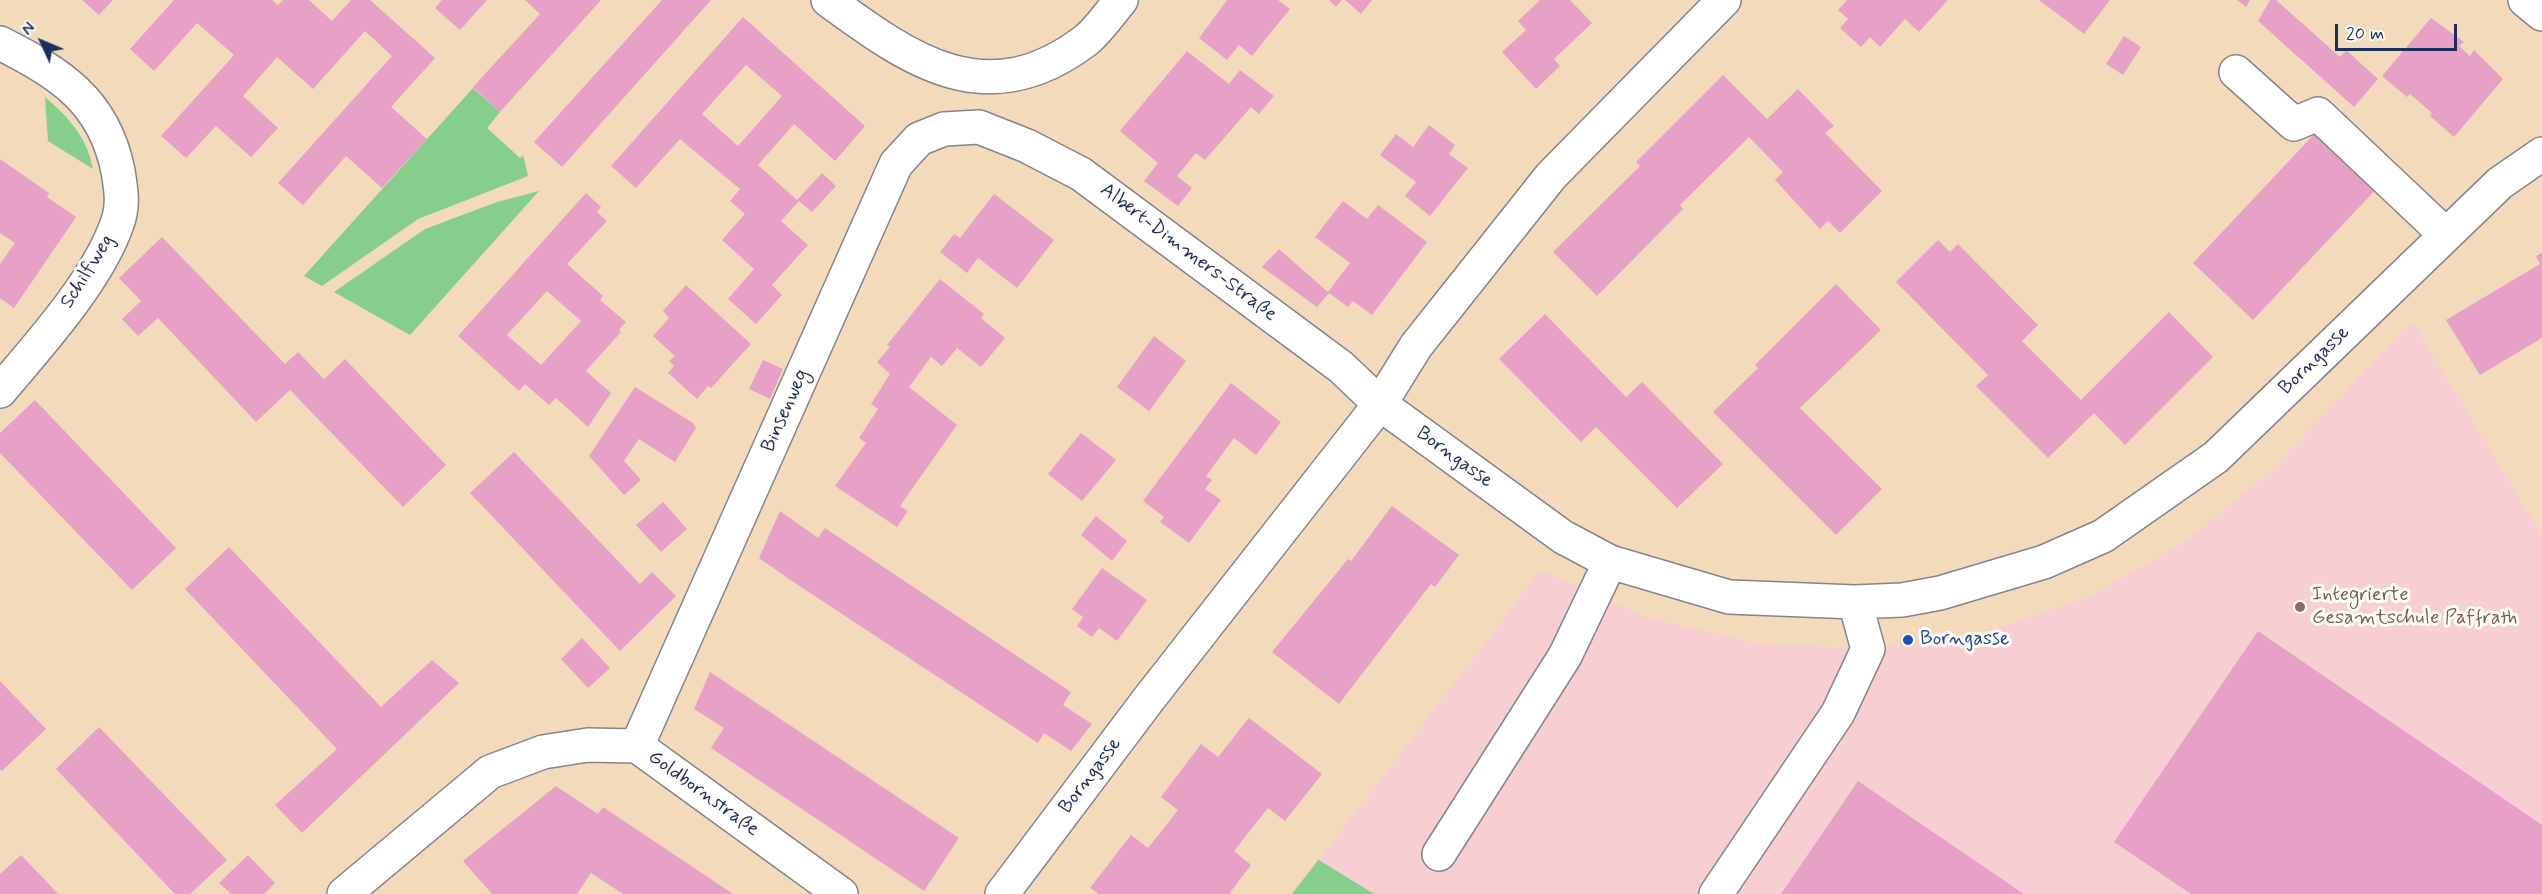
<!DOCTYPE html>
<html>
<head>
<meta charset="utf-8">
<style>
	body { margin:0 }
	#map { position:relative; width:2542px; height:894px; overflow:hidden; background:#f2dabb; font-family:Mynerve,sans-serif }
	canvas { display:block }
	.north { position:absolute; left:12px; top:12px; width:60px; height:60px; -webkit-text-stroke:4px #fdfcf7; paint-order:stroke; rotate:314deg; font-size:16px; font-weight:700; line-height:24px; text-align:center; color:#1b2f5e }
	.north::after { content:''; display:block; margin:auto; width:21px; height:27px; background:#1b2f5e; clip-path:polygon(50% 0,100% 100%,50% 72%,0 100%) }
	.scale { position:absolute; left:2335px; top:24px; width:122px; height:27px; box-sizing:border-box; border:3px solid #1b2f5e; border-top:0; padding-left:8px; font-size:18px; line-height:21px; white-space:nowrap; color:#1b2f5e; -webkit-text-stroke:4px #fdfcf7; paint-order:stroke }
</style>
</head>
<body>
<div id="map">
<canvas width="2542" height="894"></canvas>
<div class="north">N</div>
<div class="scale">20 m</div>
</div>
<script>
const context = document.querySelector('canvas').getContext('2d');
context.lineJoin = 'round';
function fillPath(path, color) { context.fillStyle = color; context.fill(path, 'evenodd'); }
function strokePath(path, color, width, dash) { context.strokeStyle = color; context.lineWidth = width; context.lineCap = dash ? 'butt' : 'round'; context.setLineDash(dash || []); context.stroke(path); }
function write(font, color, halo, rows, align = 'center') {
  context.font = font + ' Mynerve,sans-serif'; context.lineWidth = 6; context.setLineDash([]); context.textBaseline = 'middle'; context.strokeStyle = halo; context.fillStyle = color; for (const [text, x, y, turn = 0] of rows) {
    context.save(); context.translate(x, y); context.rotate((+turn || 0) * Math.PI / 180); context.textAlign = isNaN(turn) ? turn : align; if (halo) context.strokeText(text, 0, 0); context.fillText(text, 0, 0); context.restore();
  }
}
fillPath(new Path2D(`
	M2412,321L2542,536V894H1374L1319,860L1541,570L1645,617L1755,643L1868,649L1980,634L2086,598L2185,542L2272,470Z`), '#f7cfd3');
fillPath(new Path2D(`
	M473,88L500,112L487,128L520,158L523,155L528,176L418,219L322,286L304,276Z
	M45,97C69,118 87,137 93,169L48,141Z
	M539,191L410,335L334,292L425,229L497,202Z
	M1319,859V860L1374,894H1292Z`), '#85ce8b');
fillPath(new Path2D(`
	M82,0H113L99,15Z
	M174,0H272L278,5L283,0H309L332,21L351,0H370L435,58L391,107L427,139L382,188L346,156L303,205L278,183L392,56L365,31L313,89L277,57L243,96L278,128L251,157L216,126L186,158L161,136L234,55L197,23L154,71L130,49Z
	M442,0H487L460,30L435,8Z
	M525,0H601L500,112L473,87L540,14Z
	M662,0H711L562,167L534,142Z
	M1227,0H1278L1290,9L1252,56L1239,45L1227,60L1199,38Z
	M1329,0H1342L1336,7Z
	M1345,0H1372L1361,14Z
	M1540,0H1570L1592,23L1554,59L1560,66L1536,89L1502,52L1526,30L1518,21Z
	M1847,0H1948L1919,32L1905,19L1880,47L1870,37L1861,47L1840,28L1848,19L1838,10Z
	M2039,0H2110L2084,34Z
	M2237,0H2250L2246,7Z
	M2270,0H2276L2340,57L2346,50L2378,79L2354,107L2258,21Z
	M743,17L865,126L835,161L794,124L758,165L797,200L822,173L836,186L812,212L799,201L781,221L808,245L772,285L782,295L756,324L728,299L754,269L722,240L745,214L730,201L740,189L680,139L636,188L611,166ZM746,65L782,96L738,146L702,114Z
	M2431,18L2464,42L2459,46L2470,56L2474,50L2503,79L2454,137L2430,116L2432,113L2410,94L2407,97L2382,76Z
	M2124,36L2141,47L2123,75L2106,64Z
	M1187,51L1229,84L1240,70L1274,96L1259,114L1251,107L1205,160L1196,153L1177,176L1192,188L1178,206L1144,181L1158,163L1120,131Z
	M1723,75L1767,119L1798,89L1834,126L1825,133L1882,191L1840,233L1828,221L1820,229L1775,180L1783,172L1749,137L1680,205L1683,209L1597,296L1553,252L1640,166L1636,162Z
	M1429,125L1455,145L1449,154L1468,168L1430,216L1405,196L1416,182L1380,155L1396,134L1413,147Z
	M2320,128L2380,185L2253,320L2193,263Z
	M0,159L49,193L47,197L76,217L14,308L0,298V264L15,243L0,233Z
	M586,193L601,207L597,212L607,221L567,264L603,296L600,300L626,322L619,330L621,332L586,371L611,393L588,427L556,398L549,405L525,384L519,391L458,336ZM547,291L581,321L541,365L507,335Z
	M994,194L1054,240L1017,288L978,258L967,273L940,252L954,234L960,238Z
	M1343,201L1367,219L1378,205L1427,242L1372,315L1353,301L1348,307L1329,293L1317,307L1262,267L1279,249L1328,292L1350,263L1315,237Z
	M162,237L285,364L298,352L324,379L345,359L446,465L403,507L290,390L256,422L158,318L138,336L122,319L141,301L119,278Z
	M1938,240L1950,252L1958,244L2038,325L2022,341L2081,400L2169,312L2213,357L2125,445L2094,413L2048,458L1976,386L1988,375L1896,282Z
	M2542,253V338L2480,375L2446,320L2540,264L2536,256Z
	M940,279L984,314L981,318L1005,338L981,367L957,348L942,366L931,357L909,387L957,425L900,506L908,511L897,527L835,486L866,443L859,438L878,409L871,404L890,374L877,362L890,347L887,345Z
	M1836,284L1881,330L1800,408L1882,489L1836,535L1713,412L1758,368L1755,365Z
	M686,285L751,344L711,388L708,386L697,399L668,373L674,366L669,361L675,356L653,336L669,318L663,311Z
	M1545,314L1626,397L1642,382L1723,464L1677,508L1596,427L1581,442L1499,359Z
	M1154,336L1186,361L1149,411L1117,387Z
	M763,360L783,369L770,399L749,389Z
	M1231,383L1281,422L1256,455L1234,438L1206,476L1212,480L1205,489L1221,500L1189,543L1160,522L1164,517L1143,501Z
	M635,387L693,423L696,428L675,462L639,439L624,461L641,480L624,495L589,456Z
	M35,400L176,548L132,590L0,453V433Z
	M1081,433L1116,460L1082,501L1048,474Z
	M514,452L640,584L652,572L676,596L620,651L470,493Z
	M663,502L687,529L661,552L636,525Z
	M1392,506L1459,555L1435,587L1431,584L1339,704L1272,652L1348,559L1351,561Z
	M780,511L818,538L825,528L1071,692L1063,705L1092,724L1071,751L1044,733L1038,743L789,579L759,558Z
	M1096,516L1127,541L1112,561L1081,535Z
	M229,547L381,707L432,660L459,683L302,833L275,805L337,749L185,589Z
	M1102,568L1147,600L1117,641L1099,628L1092,637L1077,626L1083,617L1072,609Z
	M2258,631L2542,825V894H2191L2114,842Z
	M582,638L610,668L588,688L561,659Z
	M710,672L959,838L924,891L711,748L724,728L694,709Z
	M0,681L46,729L2,771L0,769Z
	M1249,718L1322,774L1285,821L1268,808L1234,851L1251,865L1229,894H1099L1090,888L1131,835L1148,848L1178,810L1161,797L1201,744L1218,757Z
	M99,727L227,860L190,894H175L56,769Z
	M1858,781L2024,894H1781Z
	M556,786L598,814L603,807L733,894H623L591,873L577,894H492L463,861Z
	M21,855L46,881L58,894H0V874Z
	M248,855L275,883L264,894H231L219,883Z`), '#e7a1c7');
const minor = new Path2D(`
	M828,0C911,61 987,115 1085,41C1098,31 1110,13 1121,0
	M2525,0L2542,14
	M0,43C59,73 104,100 118,171C121,189 124,206 117,224C97,281 39,345 0,391
	M2236,72L2294,124L2318,114L2446,235
	M637,746L896,164L919,139L944,129L979,127L1027,146L1081,174L1341,367L1380,404L1563,537L1610,562L1729,597L1855,602L1902,600L1940,593L2044,562L2103,536L2216,457L2500,183L2542,154
	M1439,854L1565,656L1610,562
	M344,894L490,772L543,752L588,745L637,746L841,894
	M1002,894L1148,700L1380,404L1416,346L1551,176L1724,0
	M1716,894L1838,713L1868,649L1855,602`);
strokePath(minor, '#86848c', 36);
strokePath(minor, '#fff', 33);
for (const [x, y, r, color] of [
	[2300,607,6,"#8d6e63"],
	[1908,640,6,"#1a4fb4"]
]) { const dot = new Path2D(); dot.arc(x, y, r, 0, 2 * Math.PI); context.fillStyle = color; context.fill(dot); strokePath(dot, '#fdfcf7', 2); }
write('20px', '#1b2f5e', '#fdfcf7', [
	["Albert-Dimmers-Straße",1188,253,37],
	["Schilfweg",88,272,-58],
	["Borngasse",2315,361,-44],
	["Binsenweg",786,411,-66],
	["Borngasse",1454,458,36],
	["Borngasse",1091,776,-53],
	["Goldbornstraße",703,794,36]
]);
write('20px', '#785e54', '#fdfcf7', [
	["Integrierte",2312,596],
	["Gesamtschule Paffrath",2312,619]
], 'left');
write('20px', '#164399', '#fdfcf7', [
	["Borngasse",1920,640]
], 'left');
</script>
</body>
</html>
